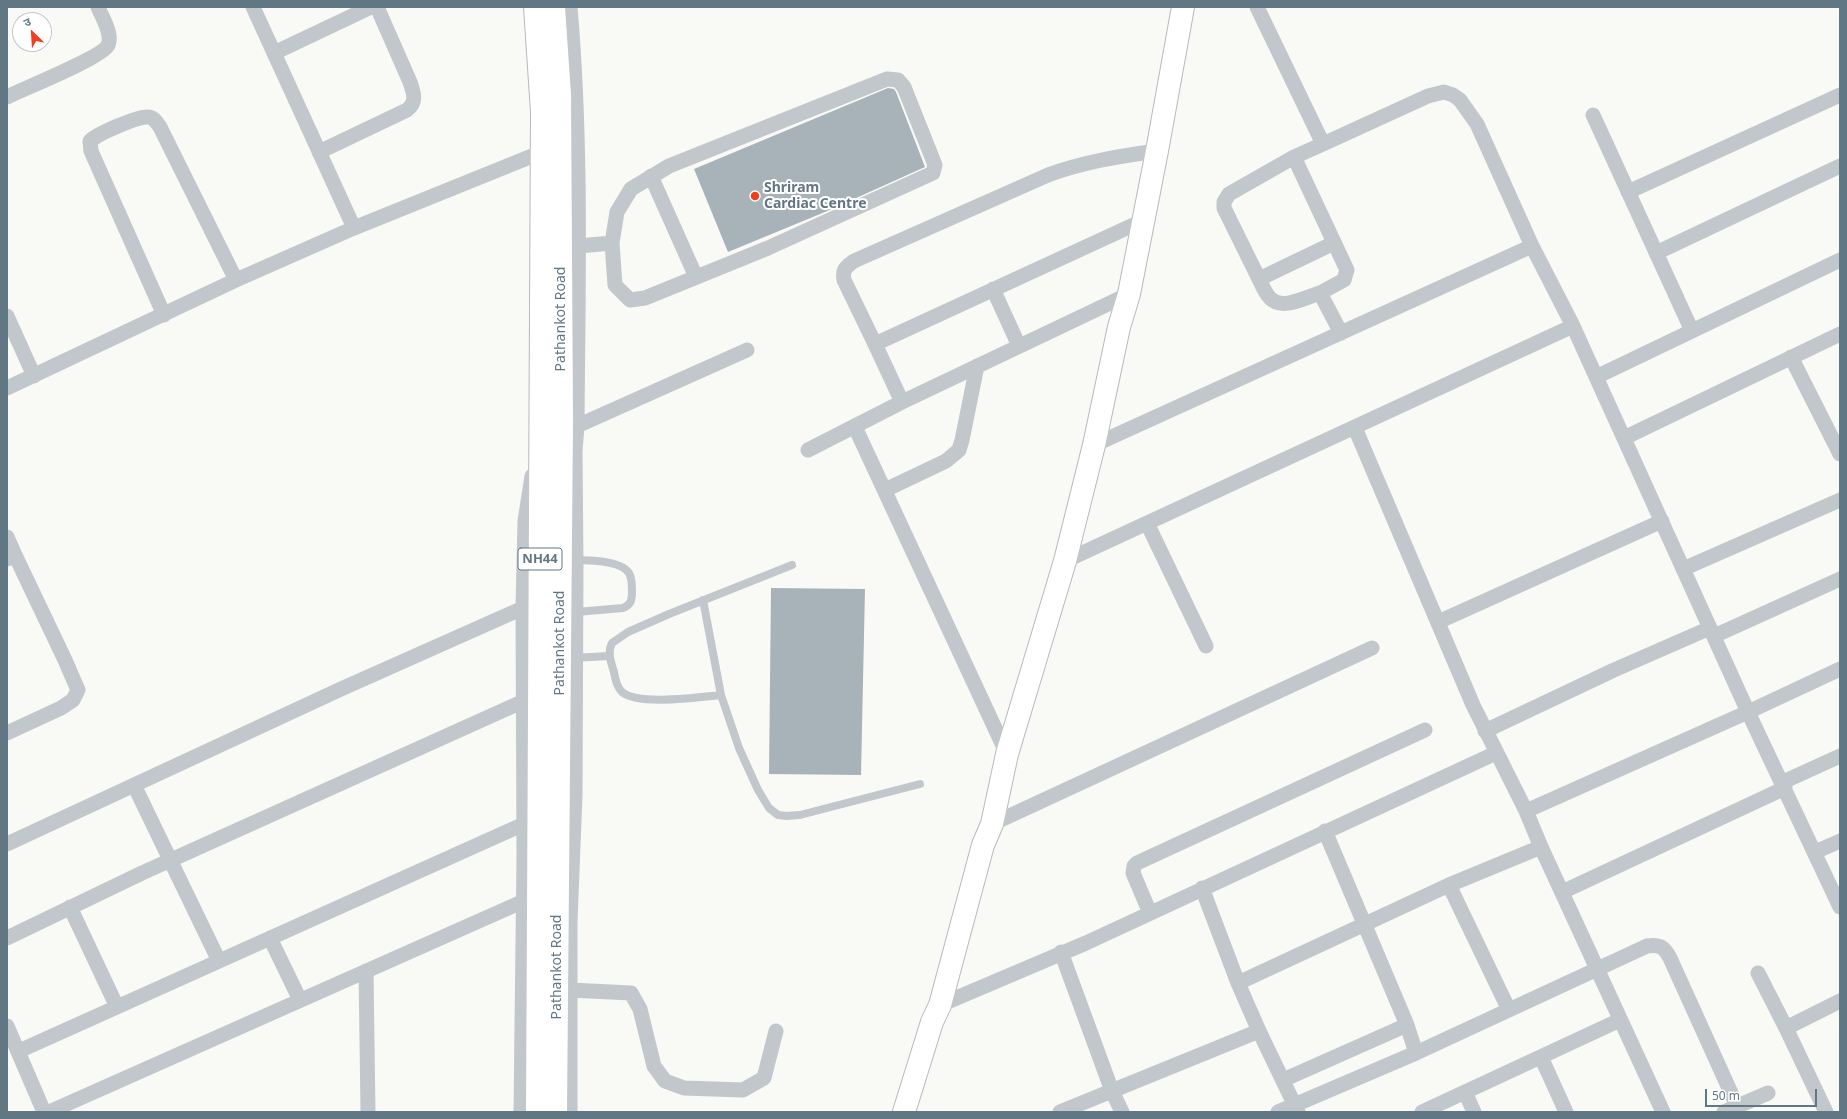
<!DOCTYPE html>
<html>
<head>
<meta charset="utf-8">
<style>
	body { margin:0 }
	#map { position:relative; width:1847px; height:1119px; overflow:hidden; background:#f9f9f6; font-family:"Noto Sans","Noto Sans Devanagari",sans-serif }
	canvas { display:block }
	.frame { position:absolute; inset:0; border:8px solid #627784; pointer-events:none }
	.north { position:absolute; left:12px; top:12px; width:40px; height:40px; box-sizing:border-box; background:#fff; border:1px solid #c0c9ce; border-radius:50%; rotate:335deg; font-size:11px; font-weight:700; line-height:16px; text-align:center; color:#627784 }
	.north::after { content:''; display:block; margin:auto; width:14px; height:18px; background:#f13f1e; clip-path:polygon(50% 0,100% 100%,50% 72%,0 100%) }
	.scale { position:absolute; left:1705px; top:1089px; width:112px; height:18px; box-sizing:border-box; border:2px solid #627784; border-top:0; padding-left:5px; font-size:12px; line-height:14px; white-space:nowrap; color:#627784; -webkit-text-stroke:3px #fff; paint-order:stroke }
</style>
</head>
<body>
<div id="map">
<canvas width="1847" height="1119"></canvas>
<div class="frame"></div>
<div class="north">उ</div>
<div class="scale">50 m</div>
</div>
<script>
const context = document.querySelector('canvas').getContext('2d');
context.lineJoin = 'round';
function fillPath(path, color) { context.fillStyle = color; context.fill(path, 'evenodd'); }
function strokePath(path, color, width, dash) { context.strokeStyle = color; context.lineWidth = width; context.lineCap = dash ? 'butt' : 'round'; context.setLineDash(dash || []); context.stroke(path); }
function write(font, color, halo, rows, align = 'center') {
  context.font = font + ' "Noto Sans",sans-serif'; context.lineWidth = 4; context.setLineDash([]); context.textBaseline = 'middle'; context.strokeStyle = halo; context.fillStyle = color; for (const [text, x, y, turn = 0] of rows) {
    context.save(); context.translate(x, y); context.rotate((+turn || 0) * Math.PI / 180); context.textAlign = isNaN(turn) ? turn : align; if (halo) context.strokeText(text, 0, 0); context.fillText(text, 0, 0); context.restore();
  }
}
fillPath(new Path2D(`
	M888,88L894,89L896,92L925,167L825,212L728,252L694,169Z
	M771,588L865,589L861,775L769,774Z`), '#a8b3b9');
const secondary = new Path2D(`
	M904,1112L932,1022L940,1005L983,845L992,824L1007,754L1065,561L1094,445L1119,327L1129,294L1157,151L1183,7`);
const highway = new Path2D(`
	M535,7L542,112L537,1112
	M554,7L560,95L562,421L556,1112`);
strokePath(secondary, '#b4bbc0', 24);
strokePath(highway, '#b5babe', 24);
strokePath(new Path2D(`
	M573,560C587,560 621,560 629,573C632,578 632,585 632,591C632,600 631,605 623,608L576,612
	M703,600L721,695L739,748L758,790L769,808L778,815L786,816L800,815L920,784
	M572,658L609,656
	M721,695C700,697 638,706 622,692C617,687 615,679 614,672C611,662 607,653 612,643L628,632L669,614L792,565`), '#c2c7cb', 8);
strokePath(new Path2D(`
	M253,7L354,228
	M570,7C582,146 578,286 577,426L575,451L576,564L575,795L570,922V1112
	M1257,7L1323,144L1428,96L1444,92L1453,95L1460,100L1477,124L1532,246L1573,326L1748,712L1840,907
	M274,53L371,7
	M7,97C23,89 103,57 108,45C113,34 102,17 98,7
	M1593,115L1692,331
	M1323,144L1294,157L1229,194L1224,202V208L1259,279L1334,243
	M319,152L407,110C417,102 414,94 410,82L377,7
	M1294,157L1347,270L1344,280L1320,293
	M651,176L696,277
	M1628,192L1840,95
	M578,246L612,243L617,212L631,189L669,166L887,79L898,80L904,87L935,165L933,173L768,248L645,298L630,300L615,285L612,243
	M1656,253L1840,166
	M1259,279C1262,285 1265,293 1270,298C1282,311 1306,297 1320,293L1341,333
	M993,289L1019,346
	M164,315L91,151L90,141C97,134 138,116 148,117C154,117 157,123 160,127L236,280
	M7,316L34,376
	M875,344L844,280C842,269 846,267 854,261L1048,175C1083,162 1120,156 1157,151
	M1791,357L1840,454
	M1596,377L1840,260
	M7,388L236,280L354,228L542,152
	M902,402L875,344L1142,221
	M577,426L747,350
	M855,427L1007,754
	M1355,428L1473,705L1526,811L1541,847L1663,1112
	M1624,438L1840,334
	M1094,445L1532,246
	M808,450L902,402L1129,294
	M885,490L946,461L959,450L962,440L977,366
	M1147,523L1206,646
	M7,537L15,555L7,559
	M1065,561L1573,326
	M1683,569L1840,500
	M1438,622L1662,521
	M1714,636L1840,579
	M1485,731L1614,670L1710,628
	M7,733L61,708L73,700L78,690L65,660L15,555
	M1783,782L1840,756
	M134,785L219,961
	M1526,811L1748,712L1840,669
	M992,824L1372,648
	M1325,831L1407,1025L1416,1053
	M7,844L341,689L523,608
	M1815,852L1840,841
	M1449,885L1509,1010
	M1202,888L1238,983L1259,1031L1298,1112
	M1562,892L1785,788
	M70,907L117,1007
	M1150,913L1133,873L1134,866L1137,863L1425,730
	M7,938L142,873L524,701
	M270,938L300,1000
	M1061,952L1112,1091L1122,1112
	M366,971L368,1112
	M1758,973L1786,1028L1826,1112
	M1238,983L1449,885L1541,847
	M570,990L631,993L640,1009L654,1066L665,1081L684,1088L743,1090L764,1078L776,1031
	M940,1005L1086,943L1496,753
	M7,1026L44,1112
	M1786,1028L1840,1001
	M19,1051L524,824
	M1541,1057L1566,1112
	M1283,1080L1407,1025
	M1465,1092L1474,1112
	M49,1112L524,901
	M521,1112L524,856L523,608L525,521L532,476
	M1060,1112L1259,1031
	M1278,1112L1416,1053L1647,946C1660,944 1664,947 1670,958L1737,1106
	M1422,1112L1620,1020
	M1724,1112L1768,1093`), '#c2c7cb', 15);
strokePath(secondary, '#fff', 22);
strokePath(highway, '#fff', 22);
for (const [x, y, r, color] of [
	[755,196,5,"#f13f1e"]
]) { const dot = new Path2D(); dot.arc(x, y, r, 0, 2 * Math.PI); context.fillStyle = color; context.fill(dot); strokePath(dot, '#fff', 1.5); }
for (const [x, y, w] of [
	[540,559,44]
]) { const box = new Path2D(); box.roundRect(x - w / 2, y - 11, w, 22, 3); context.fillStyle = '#fff'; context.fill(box); strokePath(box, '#627784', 1); }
write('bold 13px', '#627784', null, [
	["NH44",540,559]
]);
write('bold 14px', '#627784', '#fff', [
	["Shriram",764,188],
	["Cardiac Centre",764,204]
], 'left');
write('14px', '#627784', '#fff', [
	["Pathankot Road",561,319,-90],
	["Pathankot Road",560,643,-90],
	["Pathankot Road",557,967,-90]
]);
</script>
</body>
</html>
